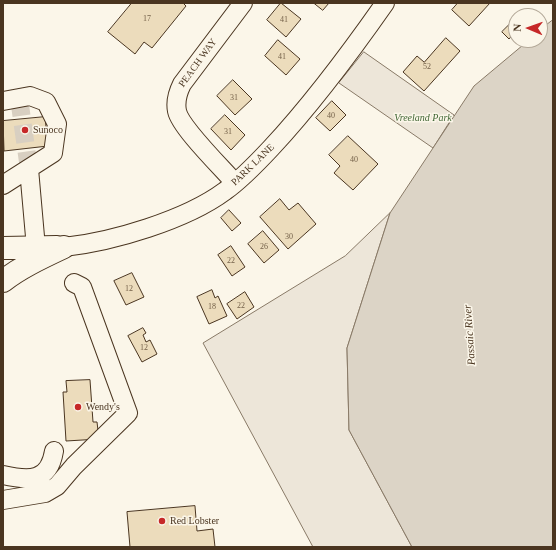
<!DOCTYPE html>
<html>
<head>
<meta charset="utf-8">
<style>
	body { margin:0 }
	#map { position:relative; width:556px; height:550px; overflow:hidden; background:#fbf6e9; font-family:"Times New Roman",serif }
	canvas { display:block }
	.frame { position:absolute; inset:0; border:4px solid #4a3520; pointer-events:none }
	.north { position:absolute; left:508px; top:8px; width:40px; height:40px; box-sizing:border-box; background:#fbf6e9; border:1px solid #b4a999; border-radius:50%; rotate:272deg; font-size:11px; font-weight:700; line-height:16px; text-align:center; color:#4a3520 }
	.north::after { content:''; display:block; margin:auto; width:14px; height:18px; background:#c62828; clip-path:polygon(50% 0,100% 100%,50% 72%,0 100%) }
</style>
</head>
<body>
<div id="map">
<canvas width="556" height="550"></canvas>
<div class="frame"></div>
<div class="north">N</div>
</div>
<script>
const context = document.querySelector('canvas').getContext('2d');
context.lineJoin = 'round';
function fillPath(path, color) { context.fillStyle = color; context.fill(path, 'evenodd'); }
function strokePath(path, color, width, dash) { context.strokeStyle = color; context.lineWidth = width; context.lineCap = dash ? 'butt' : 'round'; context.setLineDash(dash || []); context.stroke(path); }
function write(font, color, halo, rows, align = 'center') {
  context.font = font + ' "Times New Roman",serif'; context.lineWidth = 3; context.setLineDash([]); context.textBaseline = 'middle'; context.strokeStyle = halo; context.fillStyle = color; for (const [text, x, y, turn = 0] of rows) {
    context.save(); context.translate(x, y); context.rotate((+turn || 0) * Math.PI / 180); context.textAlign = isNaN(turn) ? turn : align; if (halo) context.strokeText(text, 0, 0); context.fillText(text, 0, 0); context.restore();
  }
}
const green = new Path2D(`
	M364,52L454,115L433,148L339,83Z
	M390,213L347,348L349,430L412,547H313L203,343L345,256Z`);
fillPath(green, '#ede6d9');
strokePath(green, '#887966', 1);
const water = new Path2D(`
	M553,20V547H412L349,430L347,348L390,213L474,86L529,40H540V30Z`);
fillPath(water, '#dcd4c6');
strokePath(water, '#887966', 1);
const building = new Path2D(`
	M132,3H183L186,6L152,48L144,42L135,54L108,32Z
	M281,3L301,19L286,37L267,20Z
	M314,3H329L323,10Z
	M458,3H490L469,26L452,10Z
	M516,18V31L509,39L502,32Z
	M446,38L460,51L424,91L403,72L417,56L424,62Z
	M278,40L300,59L286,75L265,56Z
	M233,80L252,99L235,115L217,96Z
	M332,101L346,115L330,131L316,118Z
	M225,115L245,135L231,150L211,129Z
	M45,117L48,146L4,151L3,121Z
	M348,136L378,164L353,190L334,173L340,166L329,155Z
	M280,199L289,210L298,203L316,224L288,249L260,217Z
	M229,210L241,223L232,231L221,218Z
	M263,231L279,250L264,263L248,244Z
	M231,246L245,267L232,276L218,255Z
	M132,273L144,297L126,305L114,281Z
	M212,290L215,298L218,296L227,316L209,324L197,297Z
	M245,292L254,307L237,319L227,304Z
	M143,328L146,333L143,335L146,342L150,340L157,354L142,362L128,336Z
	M90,380L93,422H97L99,439L66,441L63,392H67L66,381Z
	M195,506L197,531L213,529L215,547H130L127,512Z`);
fillPath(building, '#ecdcbc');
strokePath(building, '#4a3520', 1);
strokePath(new Path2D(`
	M19,98L29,169`), '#d8cfc1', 18, [18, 9]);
const minor = new Path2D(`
	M3,101L30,96L46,102L57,124L53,153L3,185
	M29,169L36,248L39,259
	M235,183C222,168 180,127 177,111C175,101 178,92 182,84L243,3
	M64,247C112,242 186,220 225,191C242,179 257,163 271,148C313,103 350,53 385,3
	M3,475C29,481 49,482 54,451
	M3,500L45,493L57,486L74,466L128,413L82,287L74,283`);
const highway = new Path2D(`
	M3,248L57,247
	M3,281C21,267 43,257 64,247`);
strokePath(minor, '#4a3520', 20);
strokePath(highway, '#4a3520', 24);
strokePath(minor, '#fbf6e9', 18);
strokePath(highway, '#fbf6e9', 22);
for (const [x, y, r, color] of [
	[25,130,4,"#c62828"],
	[78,407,4,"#c62828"],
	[162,521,4,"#c62828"]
]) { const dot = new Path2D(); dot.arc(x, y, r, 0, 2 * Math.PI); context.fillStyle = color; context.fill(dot); strokePath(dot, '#fbf6e9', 1.5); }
write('8px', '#725f47', null, [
	["17",147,19],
	["41",284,20],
	["41",282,57],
	["52",427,67],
	["31",234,98],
	["40",331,116],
	["31",228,132],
	["40",354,160],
	["30",289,237],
	["26",264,247],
	["22",231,261],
	["12",129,289],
	["22",241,306],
	["18",212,307],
	["12",144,348]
]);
write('10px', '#4a3520', '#fbf6e9', [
	["PEACH WAY",198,63,-54],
	["PARK LANE",253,165,-44]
]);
write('italic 10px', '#436837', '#fbf6e9', [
	["Vreeland Park",423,118]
]);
write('10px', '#4a3520', '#fbf6e9', [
	["Sunoco",33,130],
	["Wendy's",86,407],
	["Red Lobster",170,521]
], 'left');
write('italic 11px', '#4a3520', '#fbf6e9', [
	["Passaic River",470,335,-94]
]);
</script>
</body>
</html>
